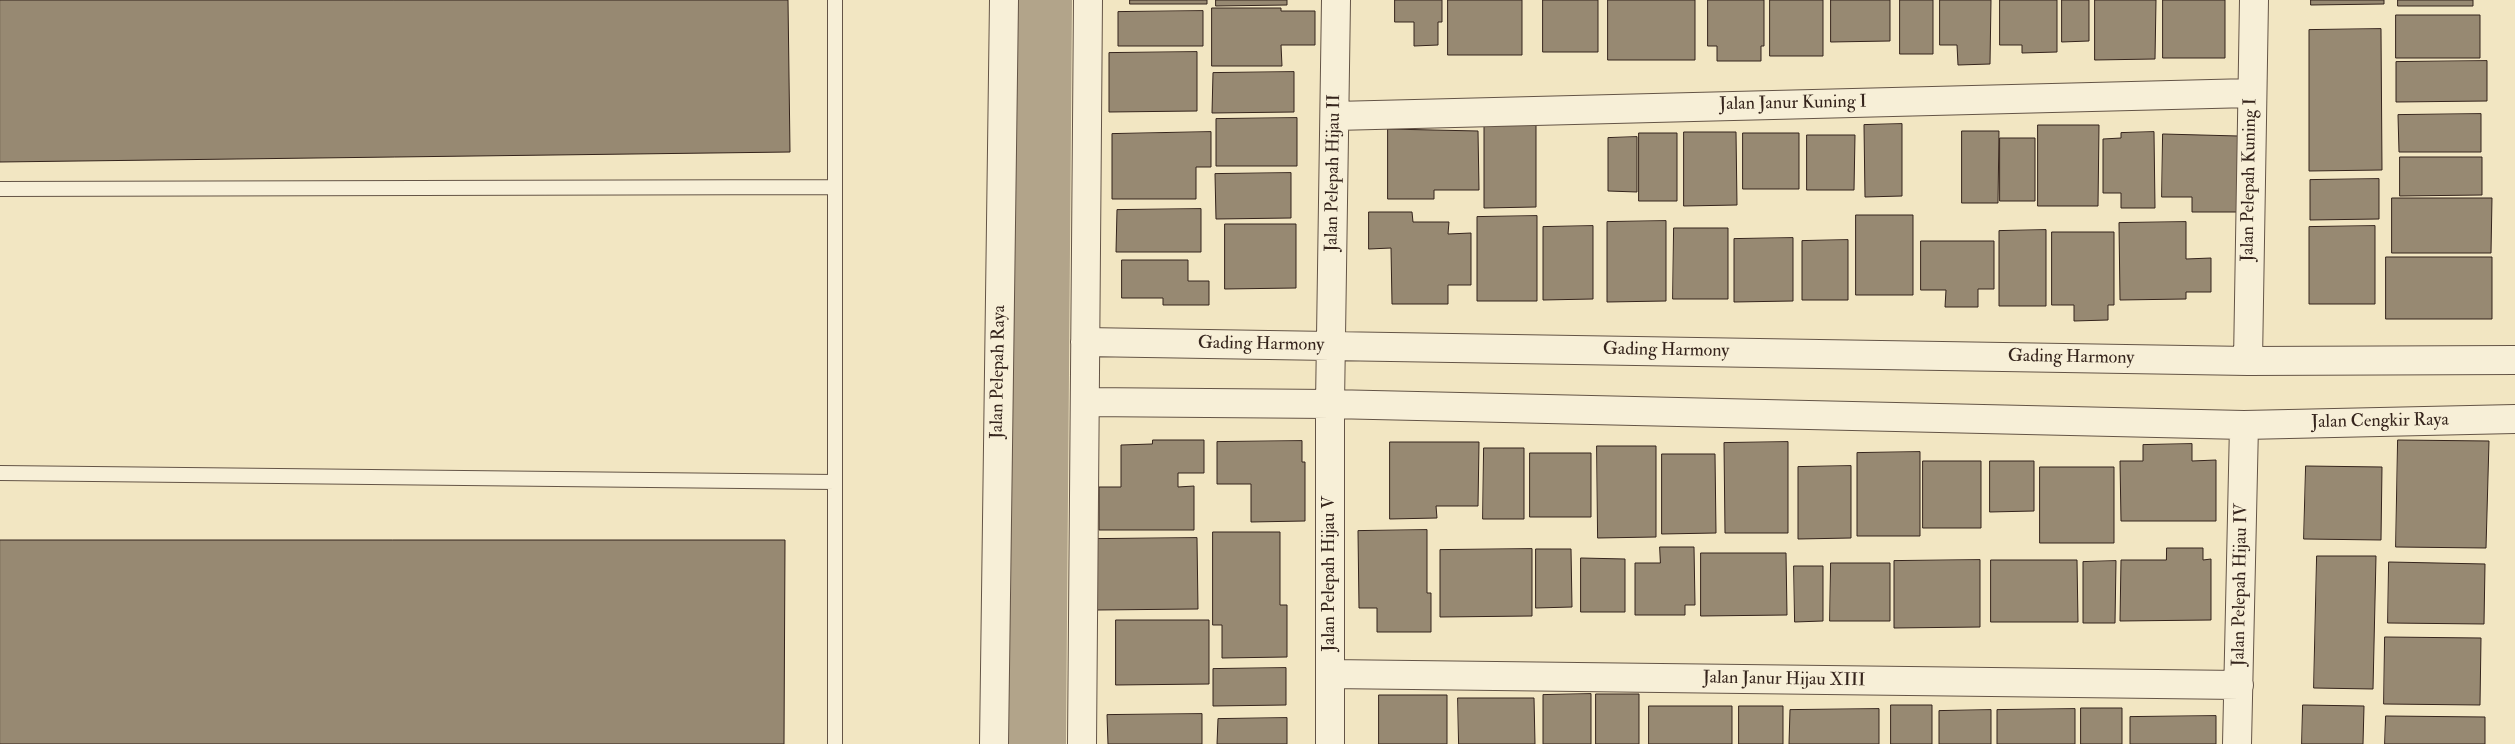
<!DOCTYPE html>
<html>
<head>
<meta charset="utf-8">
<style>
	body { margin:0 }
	canvas { display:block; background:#f2e6c2 }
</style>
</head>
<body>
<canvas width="2515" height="744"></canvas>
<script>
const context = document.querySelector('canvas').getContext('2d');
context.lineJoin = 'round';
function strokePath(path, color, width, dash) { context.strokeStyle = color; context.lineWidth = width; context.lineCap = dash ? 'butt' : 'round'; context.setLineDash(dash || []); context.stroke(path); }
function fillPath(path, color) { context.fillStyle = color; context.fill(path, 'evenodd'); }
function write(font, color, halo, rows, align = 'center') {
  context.font = font + ' "IM FELL Double Pica",serif'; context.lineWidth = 5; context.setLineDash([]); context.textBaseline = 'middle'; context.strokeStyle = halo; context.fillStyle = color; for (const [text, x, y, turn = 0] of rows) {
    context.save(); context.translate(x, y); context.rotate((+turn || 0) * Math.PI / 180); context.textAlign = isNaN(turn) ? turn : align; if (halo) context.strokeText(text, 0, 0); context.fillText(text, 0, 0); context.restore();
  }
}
strokePath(new Path2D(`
	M1034,744L1040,0`), '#b2a48a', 64);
const building = new Path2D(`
	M0,0H788L790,152L0,162Z
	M1130,0H1207V4H1130Z
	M1216,0H1287V5L1216,6Z
	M1395,0H1442V22H1438V45L1414,46V22H1395Z
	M1448,0H1522V55H1448Z
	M1543,0H1598V52H1543Z
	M1608,0H1695V60H1608Z
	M1708,0H1764V46H1761V61H1717V46H1708Z
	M1770,0H1823V56H1770Z
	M1831,0H1890V41L1831,42Z
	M1900,0H1933V54H1900Z
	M1940,0H1991L1990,64L1958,65L1957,45H1940Z
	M2000,0H2057V52L2022,53V45H2000Z
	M2062,0H2089V41L2062,42Z
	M2095,0H2156L2155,59L2095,60Z
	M2163,0H2225V58H2163Z
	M2311,0H2384V4L2311,5Z
	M2398,0H2473V6H2398Z
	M1212,8H1281V11H1315V45H1281L1282,66H1212Z
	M1203,11V46H1118V12Z
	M2396,15H2480V58H2396Z
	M2381,29L2382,170L2309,171V30Z
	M1197,52V111L1109,112V53Z
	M2487,61V101L2396,102V62Z
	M1294,72V112L1212,113L1213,73Z
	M2481,114V152H2399L2398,115Z
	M1297,118V166H1216V119Z
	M1536,121V207L1484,208V122Z
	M1902,124V196L1865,197L1864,125Z
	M2038,125H2099L2098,206H2038Z
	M1388,129L1478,131L1479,190H1434V199H1388Z
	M1962,131H1999L1998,203H1962Z
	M1211,132V167H1196V199H1112V134Z
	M1684,132H1736L1737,205L1684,206Z
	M2154,132L2155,208H2121V193H2103V139L2121,138V133Z
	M1639,133H1677V201H1639Z
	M1743,133H1799V189H1743Z
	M2163,134L2238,136V212H2192V197H2162Z
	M1807,135H1855L1854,190H1807Z
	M1637,137V192L1608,191V138Z
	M2000,138H2035V201H2000Z
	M2400,157H2482V195L2400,196Z
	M1291,173V218L1216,219L1215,174Z
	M2379,179V219L2310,220V180Z
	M2392,198H2492L2491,253H2392Z
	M1201,209V252H1116L1117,210Z
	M1369,212H1412L1413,222H1449L1448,234L1471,233V285H1448V304H1392L1391,248L1369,249Z
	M1856,215H1913V295H1856Z
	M1537,216V301H1477V217Z
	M1666,221V301L1607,302V222Z
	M2186,222V259L2211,258V292H2186V299L2120,300L2119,223Z
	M1225,224H1296V288L1225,289Z
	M1593,226V299L1543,300V227Z
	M2375,226V304H2309V227Z
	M1674,228H1728V299H1673Z
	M2046,230V306H1999V231Z
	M2052,232H2114V305H2108V320L2074,321V305H2052Z
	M1793,238V301L1734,302V239Z
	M1848,240V300H1802V241Z
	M1921,241H1994V289H1978V307H1945L1946,290H1921Z
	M2386,257H2492V319H2386Z
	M1122,260H1188V281H1209V305H1163V298H1122Z
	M1153,440H1204V473H1178V487L1194,486V530H1099V487H1121V445L1152,444Z
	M2398,440L2489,441L2486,548L2396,547Z
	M1302,441V462H1305V521L1251,522V484H1217V442Z
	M1390,442H1479L1478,506H1436L1437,518L1390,519Z
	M1788,442V533H1725L1724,443Z
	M2192,444V461L2216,460V521H2121L2120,461H2143V445Z
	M1597,446H1656V537L1598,538Z
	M1484,448H1524V519H1483Z
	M1920,452V536H1857V453Z
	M1530,453H1591V517H1530Z
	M1662,454H1715L1716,533L1662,534Z
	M1923,461H1981V528H1923Z
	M1990,461H2034V511L1990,512Z
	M1851,466V538L1798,539V467Z
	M2306,466L2382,467L2381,540L2304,539Z
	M2040,467H2114V543H2040Z
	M1427,530V593H1431V632H1377V608H1359L1358,531Z
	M1213,532H1280V605H1287V657L1222,658V625H1213Z
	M1197,538L1198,609L1097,610V539Z
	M0,540H785L784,744H0Z
	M1660,547H1694L1695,605H1685V615H1635V563H1660Z
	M2167,548H2203V560L2211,559V620L2120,621L2121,560H2166Z
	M1532,549V616L1440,617V550Z
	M1536,549H1571L1572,607L1536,608Z
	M1701,553H1786L1787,615L1701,616Z
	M2317,556H2376L2373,689L2314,688Z
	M1581,558L1625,559V612H1581Z
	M1980,560V627L1894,628V561Z
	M1991,560H2077L2078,622H1991Z
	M2116,561L2115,623H2083V562Z
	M2389,562L2485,564L2484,624L2388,623Z
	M1831,563H1890V621H1830Z
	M1794,566H1823V621L1795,622Z
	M1116,620H1209V684L1116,685Z
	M2385,637L2481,638L2480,705L2384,704Z
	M1286,668V705L1213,706V669Z
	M1591,694V744H1543V695Z
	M1596,694H1639V744H1596Z
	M1379,695H1447V744H1379Z
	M1458,698H1534L1535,744H1459Z
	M1891,705H1932V744H1891Z
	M2303,705L2364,706L2363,744H2302Z
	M1649,706H1732V744H1649Z
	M1739,706H1783V744H1739Z
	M2081,708H2122V744H2081Z
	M1879,709V744H1789L1790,710Z
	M2075,709V744H1997V710Z
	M1991,710V744H1939V711Z
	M1202,714V744H1108L1107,715Z
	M2216,716V744H2130V717Z
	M2386,716L2485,717V744H2385Z
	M1287,718V744H1217L1218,719Z`);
fillPath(building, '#978972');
strokePath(building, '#35241c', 1);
const service = new Path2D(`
	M835,0V744
	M0,189L835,187
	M0,473L835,482`);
const minor = new Path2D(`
	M1335,116L2251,93
	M1085,342L2248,361L2515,360
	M2248,361L2254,0
	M1085,402L1330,404L2244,425L2515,419
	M1330,674L2239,685
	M1082,744L1088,0
	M1330,744V404L1336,0
	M2237,744L2244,425`);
const tertiary = new Path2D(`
	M994,744L1004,0`);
strokePath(service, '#645446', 16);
strokePath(minor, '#645446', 30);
strokePath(tertiary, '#645446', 30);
strokePath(service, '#f7efd7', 14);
strokePath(minor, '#f7efd7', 28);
strokePath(tertiary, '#f7efd7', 28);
write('18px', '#35241c', '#f7efd7', [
	["Jalan Janur Kuning I",1793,104,-1],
	["Jalan Pelepah Hijau II",1334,173,-89],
	["Jalan Pelepah Kuning I",2250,180,-89],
	["Gading Harmony",1261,345,1],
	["Gading Harmony",1666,351,1],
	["Gading Harmony",2071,358,1],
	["Jalan Pelepah Raya",999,372,-89],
	["Jalan Cengkir Raya",2380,422,-1],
	["Jalan Pelepah Hijau V",1330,574,-90],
	["Jalan Pelepah Hijau IV",2241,585,-89],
	["Jalan Janur Hijau XIII",1784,680,1]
]);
</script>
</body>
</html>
